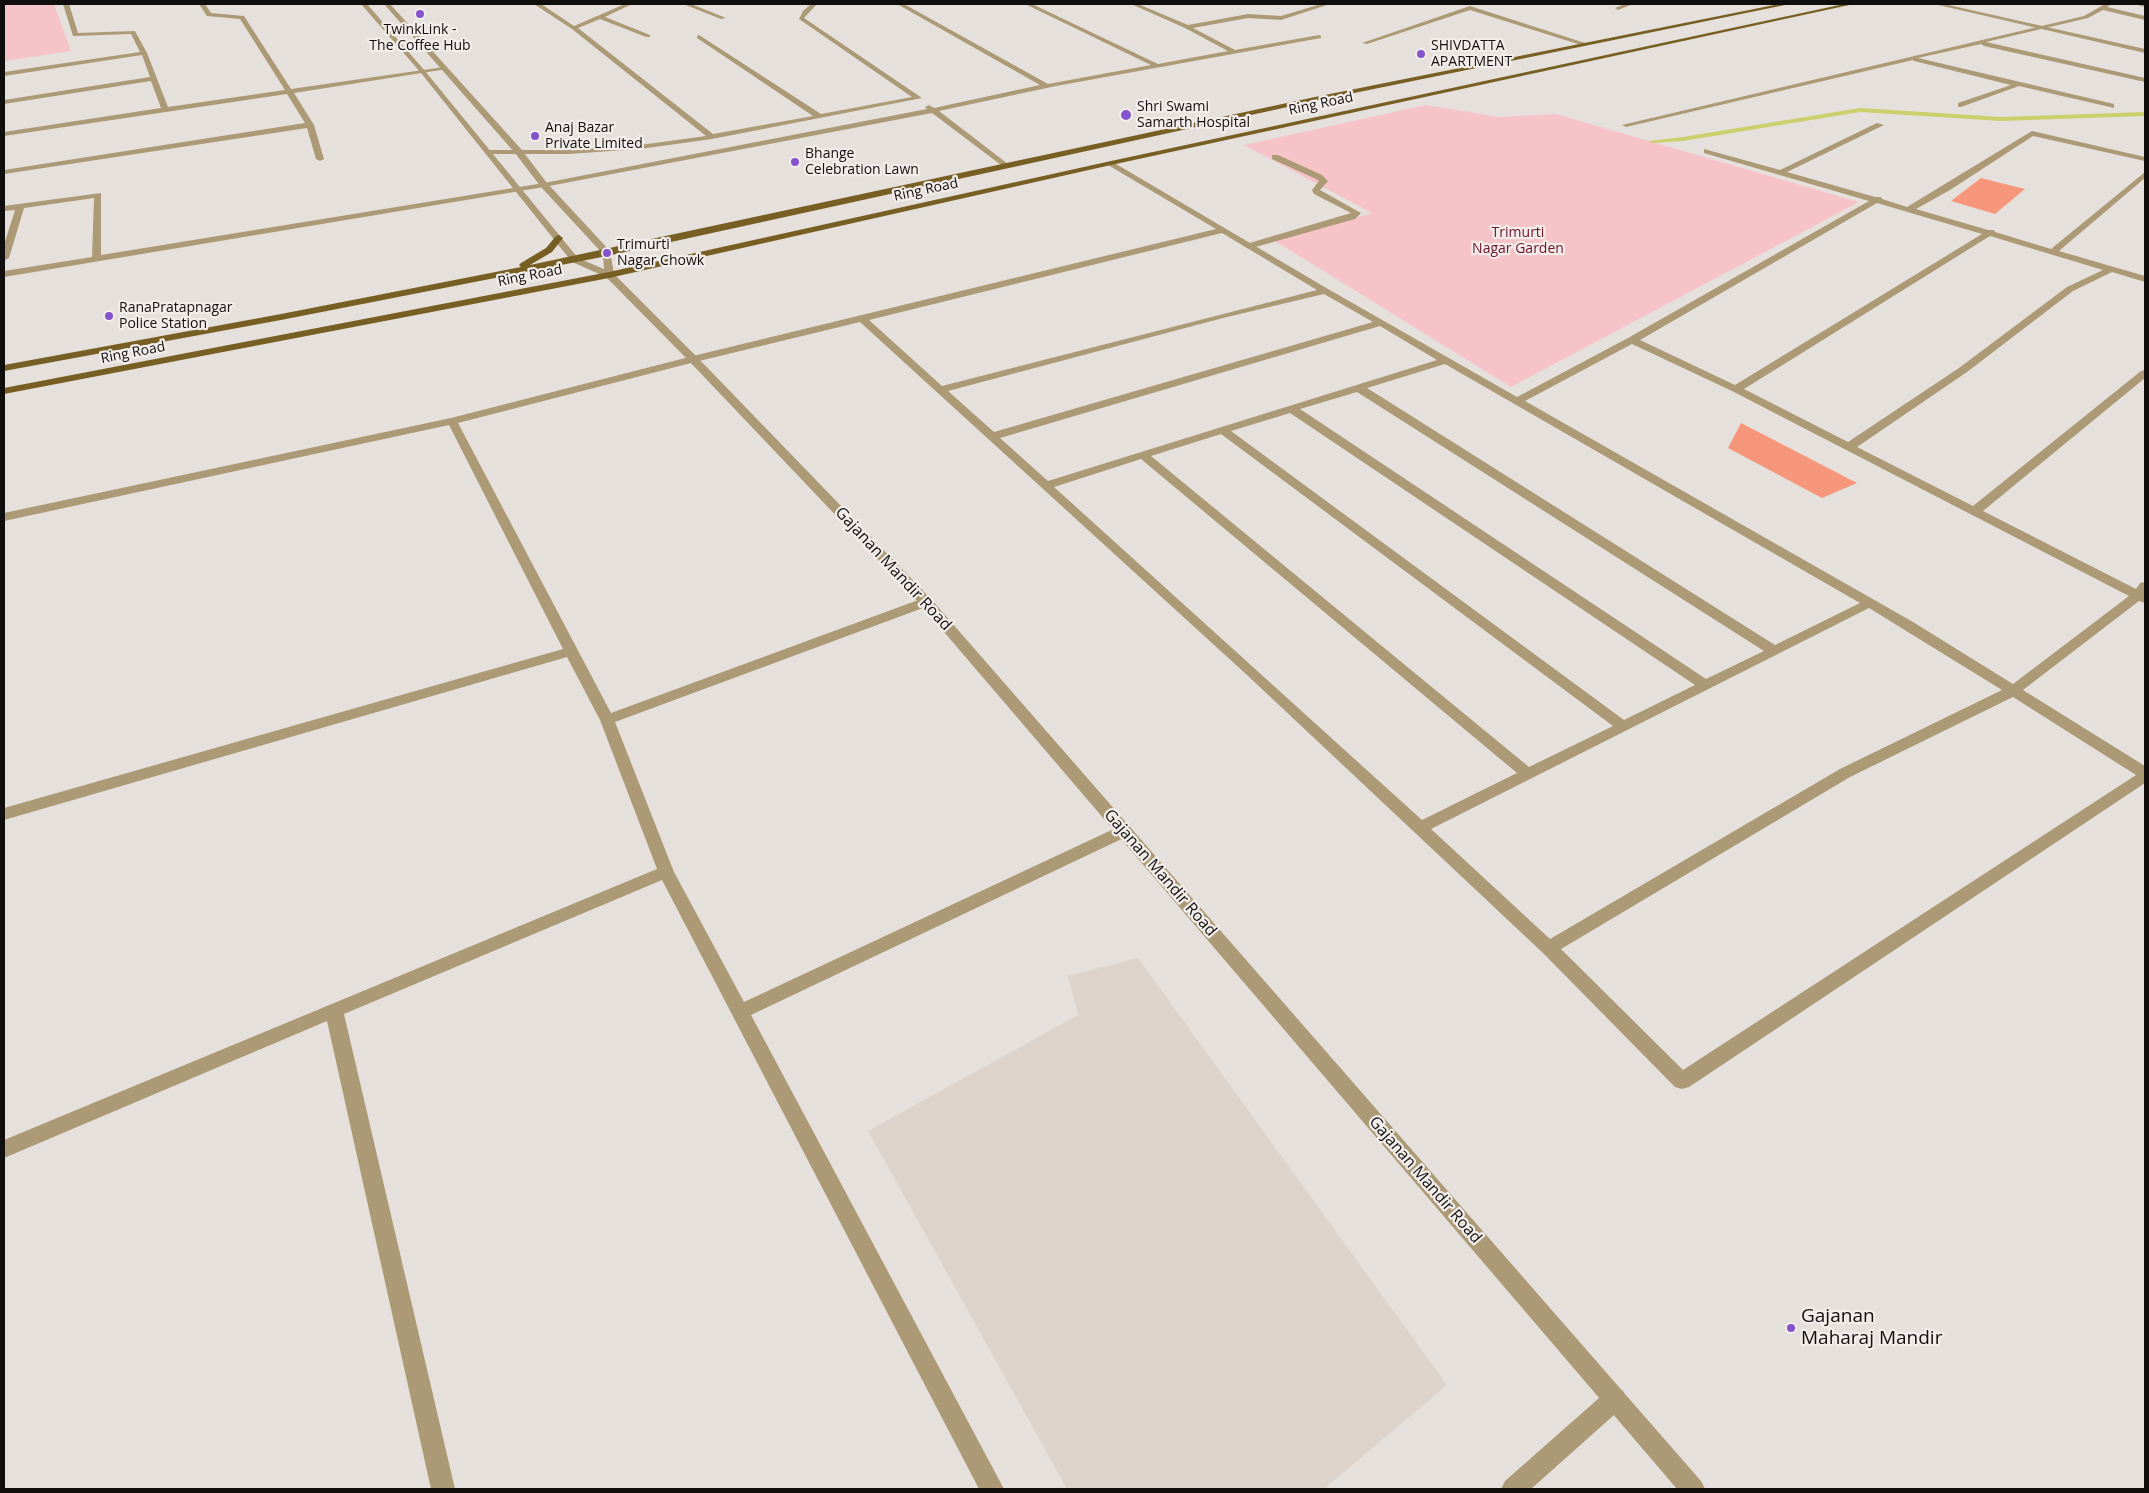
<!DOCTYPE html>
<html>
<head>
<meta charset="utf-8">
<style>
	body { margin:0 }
	#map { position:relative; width:2149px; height:1493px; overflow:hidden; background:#e5e0dc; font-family:"Open Sans",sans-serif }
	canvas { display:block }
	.frame { position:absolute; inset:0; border:5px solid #110f0e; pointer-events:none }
</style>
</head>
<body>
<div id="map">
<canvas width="2149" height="1493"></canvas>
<div class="frame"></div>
</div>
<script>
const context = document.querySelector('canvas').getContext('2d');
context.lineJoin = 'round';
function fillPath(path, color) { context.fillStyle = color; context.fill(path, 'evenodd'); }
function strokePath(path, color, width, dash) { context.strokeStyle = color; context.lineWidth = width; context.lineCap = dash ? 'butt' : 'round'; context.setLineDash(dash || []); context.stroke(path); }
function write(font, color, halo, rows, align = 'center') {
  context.font = font + ' "Open Sans",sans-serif'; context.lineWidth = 4.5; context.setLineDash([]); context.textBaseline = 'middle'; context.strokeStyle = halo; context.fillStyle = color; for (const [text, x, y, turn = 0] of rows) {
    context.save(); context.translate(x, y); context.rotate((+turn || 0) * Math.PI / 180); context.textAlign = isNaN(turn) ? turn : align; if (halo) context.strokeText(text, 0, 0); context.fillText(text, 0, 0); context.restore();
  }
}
fillPath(new Path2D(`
	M1138,958L1447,1385L1324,1489H1067L868,1131L1078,1015L1068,976Z`), '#ded3ca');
fillPath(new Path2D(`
	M4,4H54L71,51L4,61Z
	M1426,105L1499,117L1556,114L1859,202L1511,387L1275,241L1372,213L1244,145Z`), '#f6c3c8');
fillPath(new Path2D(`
	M1860,108L2001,117L2145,112V116L2001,121L1860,112L1683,141L1652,143L1649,141L1683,137Z`), '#cbcf6c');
fillPath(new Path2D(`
	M1981,178L2025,189L1995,214L1951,201Z
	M1741,423L1857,483L1822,498L1728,448Z`), '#f6977b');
fillPath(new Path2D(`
	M1272,155H1278L1322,175L1328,181L1320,190L1361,213L1355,219L1252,248H1246V244L1351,213L1314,194L1312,190L1319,181L1316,179L1272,159Z`), '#ab9a75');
fillPath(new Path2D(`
	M63,4H69L78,33L135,31L147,53L168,107L285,90L240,19L207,16L199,4H205L211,13L244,16L291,89L444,67L447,69L294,93L314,125L324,159L320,161L316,159L307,128L4,174V170L305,123L287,94L4,136V132L161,108L151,81L4,104V100L150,77L142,55L4,76V72L140,52L131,34L73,36Z
	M534,4H541L574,26L625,4H632L605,17L650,35V37H646L600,19L578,28L713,134L813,116L697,38V36L699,35L821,114L912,97L799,19L803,11L811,4H817L804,18L922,98L712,139L640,149L569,154H486L485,152L489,150H569L640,145L706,136L572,29Z
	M683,4H691L726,18L721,19Z
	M897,4H904L1048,84L1151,65L1025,4H1032L1158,64L1228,51L1185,28L1131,4H1138L1188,25L1248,14L1281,16L1321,4H1330L1281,20L1248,18L1193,28L1235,50L1319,35L1321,36V38L1056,86L939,111L1008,164V168H1005L932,113L544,187L4,277V271L92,257L94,198L24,208L9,258L4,261V245L15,210L4,211V206L101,193V255L544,183L927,109L925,107L929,105L934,108L1040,85Z
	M1625,4H1633L1618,10L1615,8Z
	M2105,4H2112L2107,7L2145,16V20L2103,10L2088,18L1986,42L2145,78V82L1984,46L1981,44L1918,58L2114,104V108L2019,86L1961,107H1958V103L2011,85L1914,61L1913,60L1626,127L1622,125L2084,16Z
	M2137,4H2145V7L2138,5Z
	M1470,6L1585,43L1586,44L1581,45L1470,10L1367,44L1362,43Z
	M1877,123L1884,125L1787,172L1875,197H1881L1882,199L1907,207L2032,131L2145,157V161L2033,136L1950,190L1916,209L1988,230H1994L1995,232L2051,249L2145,172V178L2059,251L2145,276V282L2112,272L2073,291L1967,372L1857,447L1973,506L2141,371L2145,370V378L1983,511L2136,589L2140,583L2145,582V603L2139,601L2023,690L2145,766V783L1689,1087L1682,1089L1675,1087L1543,953L1247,675L860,322L695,362L458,423L611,713L921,599L926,598L933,602L931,605L615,722L674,872L744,1002L1118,827L1124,825L1130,827L1132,831L1130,835L751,1015L1004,1489H979L662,880L344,1014L455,1489H431L327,1021L4,1158V1140L657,869L600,720L567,657L4,820V808L563,649L449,425L4,521V513L451,418L693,356L1216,229L1108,165L1107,163L1111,161L1328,289L1517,397L1628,338L1869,201L1704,153V149L1780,170ZM1877,203L1982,234L1735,385L1640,340ZM1222,233L1317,290L942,386L869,320ZM1990,236L2103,270L2067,287L1959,368L1848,442L1744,389ZM1324,294L1373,322L994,432L948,391L1223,318ZM1380,326L1437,360L1048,481L1000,438ZM1632,344L1732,391L2129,596L2013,684L1913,622L1525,401ZM1445,364L1860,603L1775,645L1367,388ZM1357,392L1764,651L1706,679L1300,409ZM1290,413L1695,685L1624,720L1231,431ZM1221,434L1613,726L1529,767L1151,456ZM1141,459L1517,773L1422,820L1054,487ZM1869,608L2002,690L1840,769L1550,939L1431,829ZM2013,697L2136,775L1683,1070L1561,949L1850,777Z
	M1615,1388L1623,1391L1626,1399L1623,1407L1531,1489H1501L1505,1481L1607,1391Z`), '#ab9a75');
fillPath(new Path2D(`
	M361,4H367L425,71L578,258L604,269L603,254L541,187L515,153L384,4H390L521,149L547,183L610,251L614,274L697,357L931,599L1701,1481L1705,1489H1677L921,605L689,361L606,277L572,262L421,73Z
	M1934,4H1944L2145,49V53Z`), '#ab9a75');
fillPath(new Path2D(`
	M1779,4H1790L1315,101L607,256L281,320L4,371V365L281,314L521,267L519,265L521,263L546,248L556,236L559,235L563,238L552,252L530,265L1315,97Z
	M1844,4H1854L1111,165L609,278L4,394V388L609,272L1111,161Z`), '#775f23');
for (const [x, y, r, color] of [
	[420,14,5,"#8554cc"],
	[1421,54,5,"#8554cc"],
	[1126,115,6,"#8554cc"],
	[535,136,5,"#8554cc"],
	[795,162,5,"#8554cc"],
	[607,253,5,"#8554cc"],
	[109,316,5,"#8554cc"],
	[1791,1328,5,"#8554cc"]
]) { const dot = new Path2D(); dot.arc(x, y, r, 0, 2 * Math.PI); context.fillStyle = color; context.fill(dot); strokePath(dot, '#f2edea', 2); }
write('14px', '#110f0e', '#f2edea', [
	["TwinkLink -",420,30,"center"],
	["The Coffee Hub",420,46,"center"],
	["SHIVDATTA",1431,46],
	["APARTMENT",1431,62],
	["Shri Swami",1137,107],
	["Samarth Hospital",1137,123],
	["Anaj Bazar",545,128],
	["Private Limited",545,144],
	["Bhange",805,154],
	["Celebration Lawn",805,170],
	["Trimurti",617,245],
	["Nagar Chowk",617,261],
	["RanaPratapnagar",119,308],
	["Police Station",119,324]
], 'left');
write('14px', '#110f0e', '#f2edea', [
	["Ring Road",1321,104,-12],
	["Ring Road",926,190,-12],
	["Ring Road",530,276,-11],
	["Ring Road",133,353,-11]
]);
write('14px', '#6c1329', '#f2edea', [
	["Trimurti",1518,233],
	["Nagar Garden",1518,249]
]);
write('16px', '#110f0e', '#f2edea', [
	["Gajanan Mandir Road",893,569,47],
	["Gajanan Mandir Road",1160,873,49],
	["Gajanan Mandir Road",1425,1180,49]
]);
write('19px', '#110f0e', '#f2edea', [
	["Gajanan",1801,1317],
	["Maharaj Mandir",1801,1339]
], 'left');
</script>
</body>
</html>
